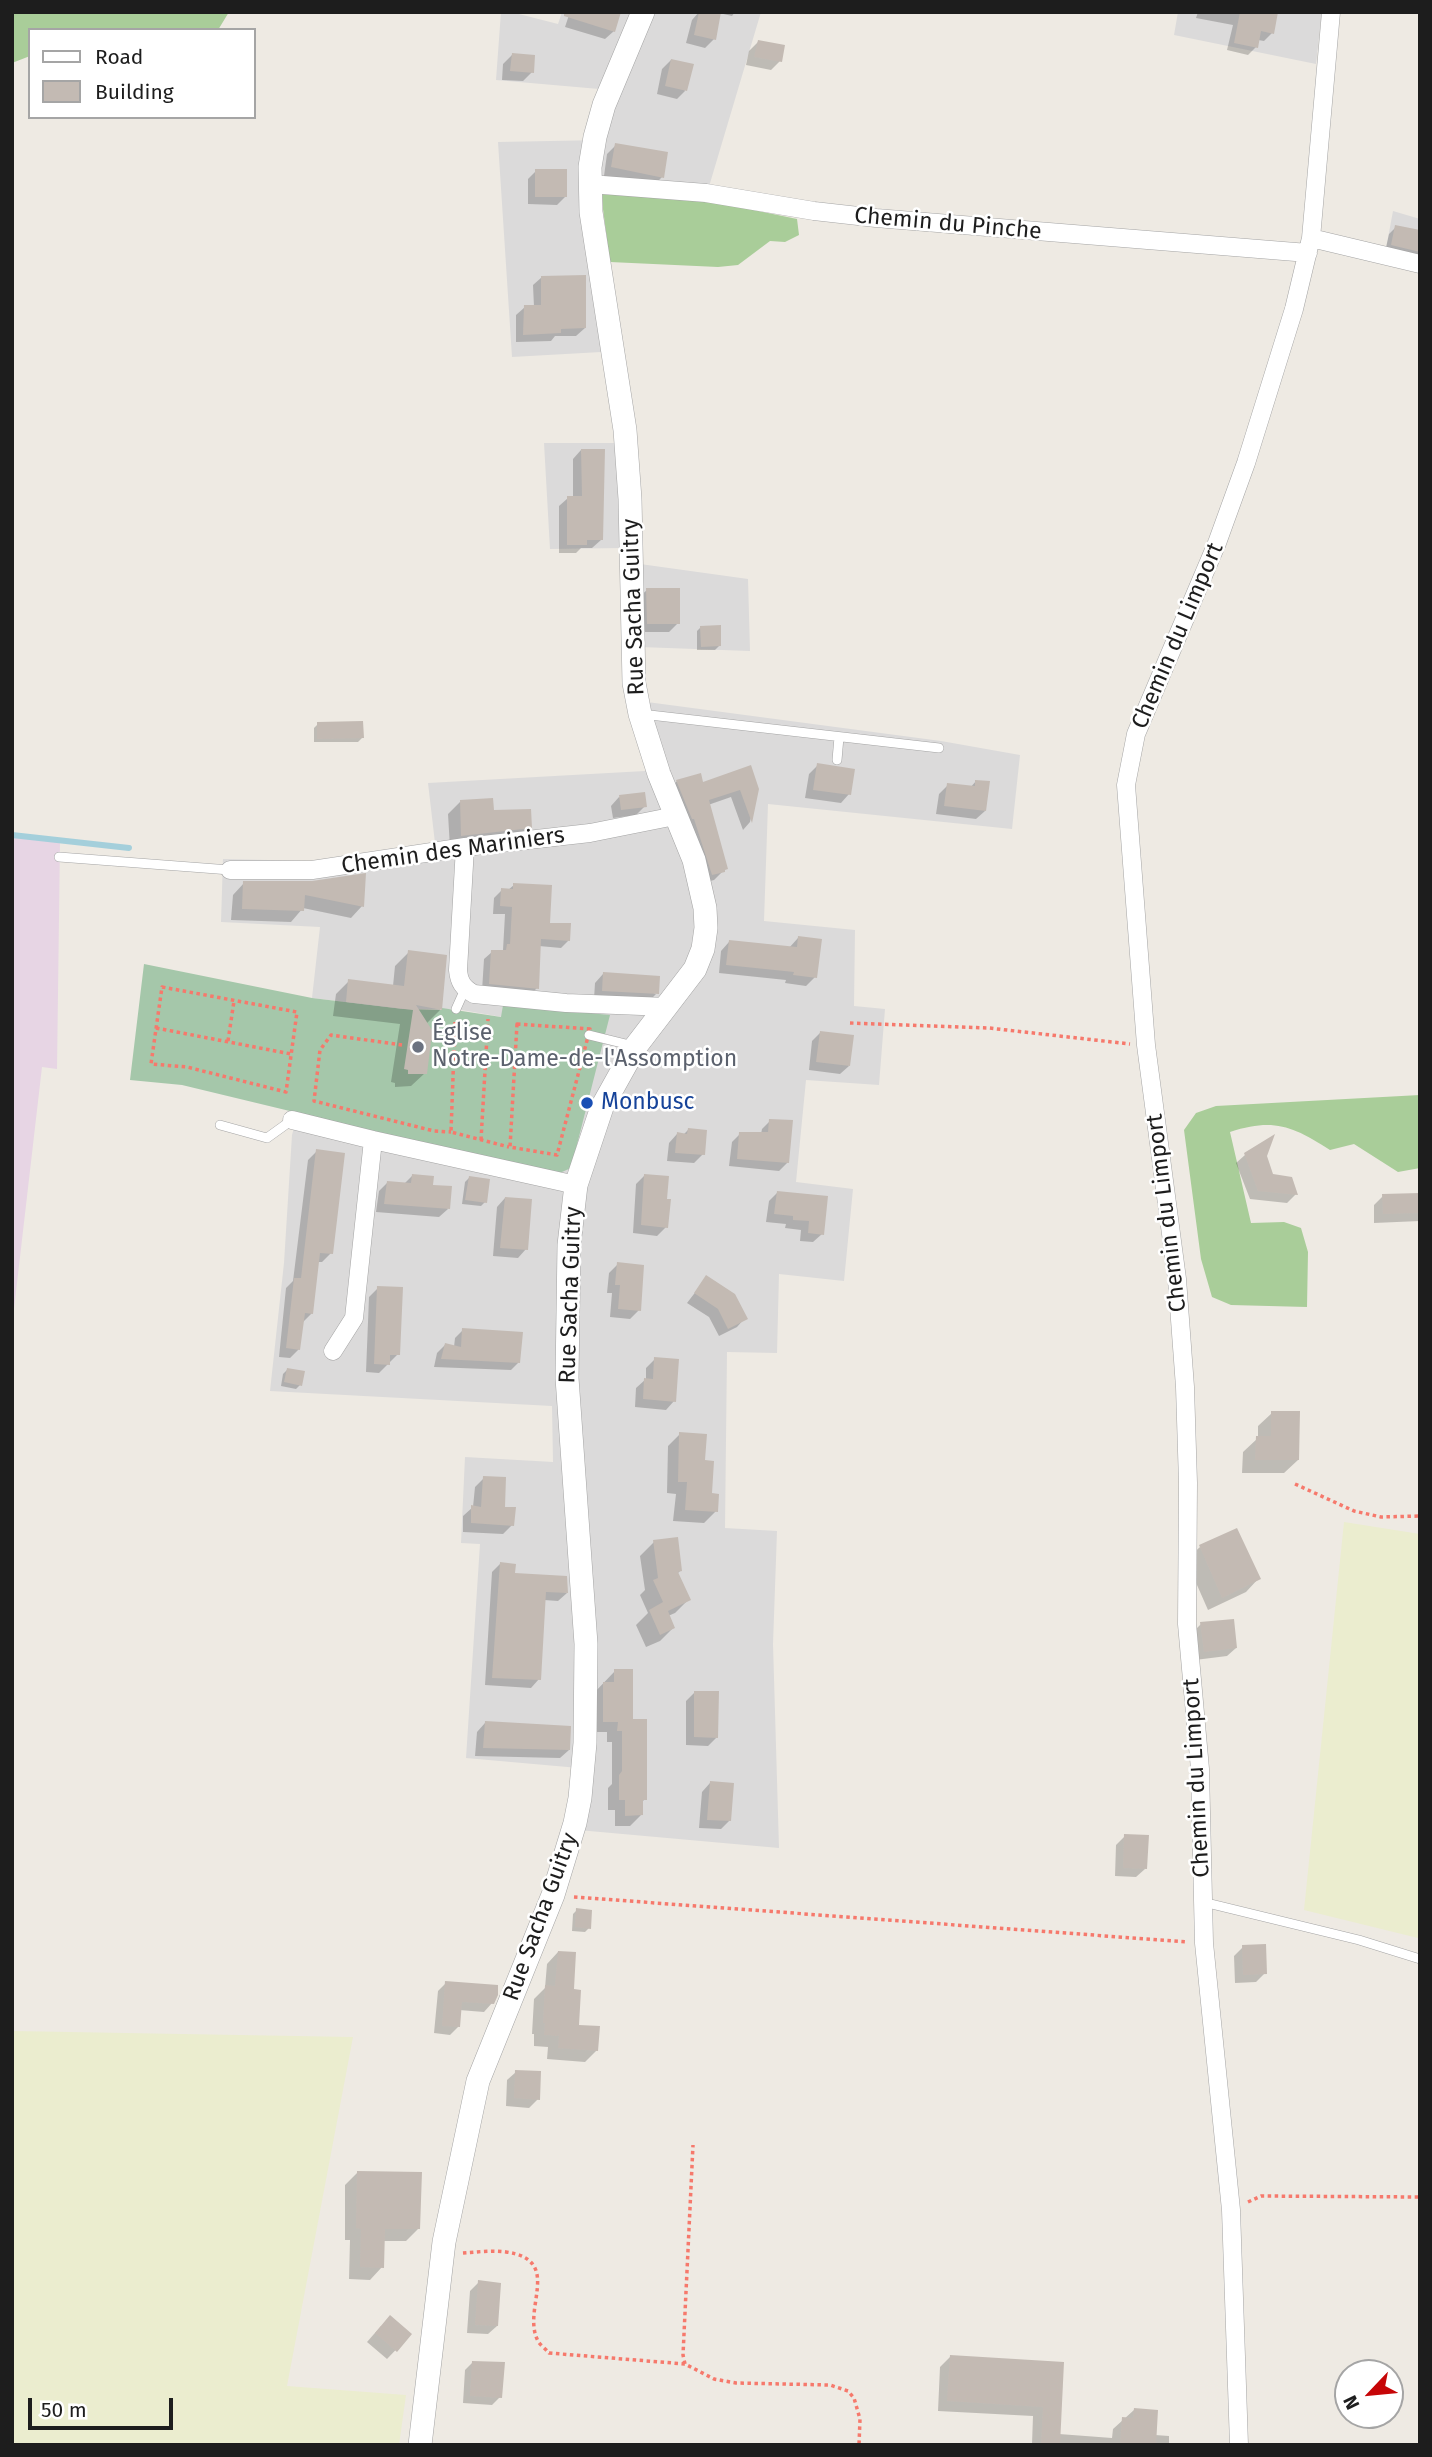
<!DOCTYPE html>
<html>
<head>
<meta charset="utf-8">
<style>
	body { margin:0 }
	#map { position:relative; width:1432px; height:2457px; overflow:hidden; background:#eeeae3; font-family:"Fira Sans",sans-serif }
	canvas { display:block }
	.frame { position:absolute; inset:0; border:14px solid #1d1d1d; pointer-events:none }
	.legend { position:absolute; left:28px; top:28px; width:228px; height:91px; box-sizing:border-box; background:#fff; border:2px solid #a5a5a5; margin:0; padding:9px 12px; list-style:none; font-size:21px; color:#1d1d1d }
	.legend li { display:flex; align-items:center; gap:14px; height:35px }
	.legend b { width:35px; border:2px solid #a5a5a5 }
	.north { position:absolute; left:1334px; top:2359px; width:70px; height:70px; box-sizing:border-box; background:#fff; border:2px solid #a5a5a5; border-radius:50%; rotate:244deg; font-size:19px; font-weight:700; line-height:28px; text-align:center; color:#1d1d1d }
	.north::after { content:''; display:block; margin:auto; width:24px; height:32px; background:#c60507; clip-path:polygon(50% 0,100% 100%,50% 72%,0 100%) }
	.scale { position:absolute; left:28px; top:2398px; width:145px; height:32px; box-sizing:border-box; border:4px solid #1d1d1d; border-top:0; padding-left:9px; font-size:21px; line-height:24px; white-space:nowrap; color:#1d1d1d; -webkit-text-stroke:5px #fff; paint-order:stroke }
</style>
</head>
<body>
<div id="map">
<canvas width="1432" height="2457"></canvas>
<div class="frame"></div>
<ul class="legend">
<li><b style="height:9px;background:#fff"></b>Road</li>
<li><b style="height:19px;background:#c3bab3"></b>Building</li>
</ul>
<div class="north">N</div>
<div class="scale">50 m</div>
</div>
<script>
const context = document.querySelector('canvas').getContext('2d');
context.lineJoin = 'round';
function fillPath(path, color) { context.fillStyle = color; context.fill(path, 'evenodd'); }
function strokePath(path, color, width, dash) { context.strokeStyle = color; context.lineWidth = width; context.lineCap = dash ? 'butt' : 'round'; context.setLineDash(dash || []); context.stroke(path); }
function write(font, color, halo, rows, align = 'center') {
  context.font = font + ' "Fira Sans",sans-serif'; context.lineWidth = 5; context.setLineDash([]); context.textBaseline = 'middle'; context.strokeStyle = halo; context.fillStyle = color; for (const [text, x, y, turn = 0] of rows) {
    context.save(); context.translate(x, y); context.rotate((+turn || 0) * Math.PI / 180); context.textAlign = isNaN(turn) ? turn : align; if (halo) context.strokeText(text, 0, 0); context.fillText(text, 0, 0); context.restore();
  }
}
fillPath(new Path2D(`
	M501,12H511L558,24L562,12H761L705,200L601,194V352L512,357L498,142L603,140L609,119L622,91L496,80Z
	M1178,12H1322L1316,64L1174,35Z
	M1393,211L1420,219V261L1385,254Z
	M544,443H618L622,548L550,549Z
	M640,564L748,579L750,651L640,647Z
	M647,702L941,741L1020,755L1012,829L768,804L764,921L855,930L854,1006L885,1009L879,1085L806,1080L796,1182L853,1189L844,1281L779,1274L777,1353L727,1352L725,1528L777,1531L773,1644L779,1848L578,1830L590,1769L466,1758L480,1544L461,1543L465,1457L553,1462L552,1406L270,1391L284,1263L292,1135L298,1113L555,1175L503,1005L502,1017L456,1009H403L312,998L320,927L221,922L223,859L313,861L435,843L428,783L645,771L665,765Z`), '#dbdada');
fillPath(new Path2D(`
	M12,836L60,841L57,1069L42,1067L12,1326Z`), '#e7d5e4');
fillPath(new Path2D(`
	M1344,1522L1420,1534V1920L1418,1938L1304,1910Z
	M12,2031L353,2037L287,2386L406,2395L399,2445H12Z`), '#ebedcf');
fillPath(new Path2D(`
	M12,12H229L218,30H30V56L12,63Z
	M601,194L705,200L797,219L799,235L785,242L770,241L738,265L718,267L610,262Z
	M1420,1095V1168L1398,1172L1354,1144L1330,1150C1292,1126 1274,1118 1230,1132L1251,1223L1284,1222L1301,1228L1308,1252L1307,1307L1231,1305L1212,1297L1201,1259L1184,1130L1196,1113L1216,1106Z`), '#a9cd99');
fillPath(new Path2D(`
	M144,964L312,998L403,1009L442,1010V1008L501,1017L503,1005L610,1015L571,1168L555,1175L182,1085L130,1080Z`), '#a5c7aa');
fillPath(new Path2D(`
	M570,12L614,31L605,39L565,27Z
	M699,12H735L732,16L719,13L714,39L705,48L686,43L692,20Z
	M1198,12H1277L1272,33L1264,41L1258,40L1256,47L1248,55L1227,50L1233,25L1196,18Z
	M758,42L780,61L771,70L746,65L749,51Z
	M512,55L532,72L523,81L502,80L503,64Z
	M671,60L685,91L677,99L657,94L662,69Z
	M616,145L662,177L653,186L604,176L607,154Z
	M536,171L565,197L557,205L528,204V179Z
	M1396,227L1420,232V263L1385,252L1389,234Z
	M542,277L585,328L576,336H555L551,341L516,342V315L525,307H534L533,285Z
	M581,450L601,540L592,548H581L576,553H559V506L568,498H573V459Z
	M647,590L678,623L669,632H639L638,598Z
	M701,627L719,646L715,650H697V631Z
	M318,724L362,738L358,742H314V728Z
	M818,765L849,794L841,803L805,798L809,774Z
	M677,781L757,789L750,822L743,830L731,797L708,805L726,868L714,880L703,883L669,790Z
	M976,781L985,811L976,819L936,814L939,794L948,785L970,788Z
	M619,797L645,806L636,815L613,818L611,806Z
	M460,802L530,827L518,840L450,848L448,814Z
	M244,883H312L362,906L351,918L303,908L291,922L231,920L233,895Z
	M514,885L549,925L569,940L561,948L539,946L537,988L529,996L482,991L484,959L492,952H501L503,950L505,914H493L494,898L502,890H508Z
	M798,938L815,977L806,986L785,983L786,980L719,973L721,951L729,942L789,948Z
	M409,952L445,956L440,1010L426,1024L434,1038L429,1044L425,1073L411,1086L395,1087V1083L391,1082L400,1024L333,1016L336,994L349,981L393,986L395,966Z
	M603,974L656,994L647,1003L594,999L595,983Z
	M820,1033L849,1066L840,1074L809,1070L812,1041Z
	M770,1121L788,1162L779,1171L729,1166L732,1142L740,1134H761L762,1129Z
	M688,1130L703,1154L694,1163L667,1161L669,1143L677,1134L683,1135Z
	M317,1151L331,1253L322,1262H318L312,1313L302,1323L299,1349L290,1358L279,1357L286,1288L293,1281L308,1160Z
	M1245,1155L1265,1156L1272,1176L1296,1194L1287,1203L1250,1199L1236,1163Z
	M645,1175L665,1200L666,1227L657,1236L633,1233L636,1184Z
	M412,1176L431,1186L448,1209L439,1217L376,1212L379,1191L388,1182L404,1184Z
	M469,1178L485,1202L481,1206L462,1204L465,1182Z
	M777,1193L826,1198L822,1234L813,1242L800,1241L801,1230L785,1228L786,1224L766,1222L769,1201Z
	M1420,1195V1221L1374,1223V1205L1383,1196Z
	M505,1198L526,1249L518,1258L493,1256L497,1207Z
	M618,1264L639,1310L630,1319L610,1317L612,1293H607L609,1273Z
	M707,1277L745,1318L737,1327L719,1336L709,1317L687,1303Z
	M378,1288L398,1354L379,1373L366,1372L369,1297Z
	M463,1330L519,1362L511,1370L434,1367L437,1353L445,1345L454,1347L455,1338Z
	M655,1359L674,1401L666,1410L635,1407L636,1388L646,1379V1368Z
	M287,1370L300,1385L296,1389L281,1386L283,1374Z
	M1272,1413L1298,1460L1284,1473H1242L1243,1452L1258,1438V1426Z
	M680,1434L704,1462L710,1495L716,1511L704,1523L673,1521L676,1494L667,1493L668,1446Z
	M484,1478L512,1525L503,1534L463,1532V1516L473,1507L475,1487Z
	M654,1542L681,1570L677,1574L689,1599L675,1613L668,1616L673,1628L660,1641L646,1647L636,1625L648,1613L640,1595L645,1590L640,1556Z
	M1200,1547L1259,1578L1246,1592L1208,1610L1186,1560Z
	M500,1564L514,1575L567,1593L558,1601L544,1600L539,1679L531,1688L485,1685L492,1572Z
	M1201,1624L1236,1648L1227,1656L1195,1660L1192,1633Z
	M615,1671L631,1720L645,1799L641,1803V1815L630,1826H615V1810H608V1788L612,1784V1742H607V1732H593V1694Z
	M695,1692L717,1737L708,1746L686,1745V1701Z
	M485,1723L569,1750L560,1758L475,1756L477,1732Z
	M710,1783L730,1820L721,1829L699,1828L702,1792Z
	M1125,1836L1145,1869L1136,1877L1115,1876L1116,1845Z
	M577,1910L589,1928L585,1932L572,1931L573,1914Z
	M1243,1947L1265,1973L1256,1982L1235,1983L1234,1956Z
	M558,1952L572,1991L577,2026L597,2050L585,2062L547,2059L548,2047L534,2046V2034H532L534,1999L545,1988L547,1964Z
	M446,1983L492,2003L484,2012L459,2010L458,2027L450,2035L434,2033L438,1991Z
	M516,2072L538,2099L529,2108L506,2106L507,2080Z
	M358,2172L418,2229L406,2241H383L382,2267L370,2280L349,2279L350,2240H345V2185Z
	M479,2282L497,2326L488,2334L467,2333L470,2291Z
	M381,2326L410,2335L387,2359L367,2342Z
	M950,2357L1062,2363L1059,2434L1112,2438L1113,2429L1134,2410L1155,2435L1169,2436V2445H1024L1032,2444L1033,2416L938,2411L940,2367Z
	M473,2362L500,2397L492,2405L463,2403L465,2370Z`), '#0003');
strokePath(new Path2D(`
	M12,835L129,848`), '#a4cfdb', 6);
fillPath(new Path2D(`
	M564,12H621L615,32L564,16Z
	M699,12H721L716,40L694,35Z
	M1240,12H1278L1274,34L1261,31L1258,48L1234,43Z
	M758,40L785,45L782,62L754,57Z
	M512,53L535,55L534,73L510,71Z
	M671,59L694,64L687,91L665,86Z
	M615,143L668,152L664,178L611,167Z
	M535,169H567V197H535Z
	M1395,225L1420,230V252L1391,245Z
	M586,275V328L561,329V333L523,335L524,305H541V276Z
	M581,449H605L603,540H587V545H567V496H582Z
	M646,588H680V624H647Z
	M721,625V646L701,647L700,626Z
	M363,721L364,738L317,739V722Z
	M817,763L855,769L851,795L813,790Z
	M751,765L759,789L752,823L740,790L709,800L728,869L725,870V872L712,875L694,819H692L676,780L701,773L703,782Z
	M975,780L990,781L986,811L944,806L947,783L975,786Z
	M645,792L647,807L621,810L619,795Z
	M493,798L494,810L531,809L532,828L461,836L460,800Z
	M366,873L364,907L305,895L304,911L242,909L243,881H312Z
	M513,883L552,885L550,923H571L570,941L541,939L539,989L489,984L491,950H506L507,944H510L512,907L500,906L501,888L513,889Z
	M798,936L822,939L817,978L793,975L794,972L726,965L729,940L797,947Z
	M408,950L447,955L442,1010L416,1005L437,1038L431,1041L427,1074H408V1070L404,1069L413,1010L346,1002L348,979L404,986Z
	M603,972L660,976L659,994L602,991Z
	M820,1031L854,1035L850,1066L816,1062Z
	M769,1119L793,1120L789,1163L737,1159L739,1132H768Z
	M688,1128L707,1130L705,1155L675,1153L677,1132L687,1134Z
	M1275,1134L1267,1156L1273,1174L1292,1177L1298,1195L1258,1191L1244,1153Z
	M316,1149L345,1153L333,1254L320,1253L313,1314L305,1313L300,1350L286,1348L294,1278H301Z
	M412,1174L434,1176L433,1185L452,1186L450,1209L384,1204L387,1181L411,1183Z
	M644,1174L669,1176L667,1199H671L668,1228L641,1225Z
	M469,1176L490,1179L487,1203L465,1200Z
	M777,1191L828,1196L824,1235L808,1233L809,1221L793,1220V1216L774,1214Z
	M1420,1193V1213L1383,1214L1382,1194Z
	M505,1197L532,1199L528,1250L500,1248Z
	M617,1262L644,1265L641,1311L618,1309L620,1285H615Z
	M706,1275L735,1294L748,1319L728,1329L718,1309L694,1293Z
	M377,1286L403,1287L400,1355H390V1365L374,1364Z
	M462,1328L523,1332L520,1363L441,1359L445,1343L461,1347Z
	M654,1357L679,1359L676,1402L643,1399L644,1378L653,1379Z
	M287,1368L305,1371L302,1386L284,1382Z
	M1271,1411H1300L1299,1460H1255L1256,1436H1271Z
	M679,1432L707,1434L705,1460L714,1461L712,1493L719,1494L718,1512L685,1510L687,1482H678Z
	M483,1476L506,1477L505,1507H516L514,1526L471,1523V1505L481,1507Z
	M1237,1528L1261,1579L1222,1598L1199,1545Z
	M678,1537L682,1571L678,1572L691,1600L668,1611L675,1628L660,1635L649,1610L663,1602L653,1580L658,1578L653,1540Z
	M500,1562L516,1564L515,1573L567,1576L568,1593L546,1592L541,1680L492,1678Z
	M1234,1619L1237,1648L1204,1652L1200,1622Z
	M614,1669H633V1719H647V1800H643V1815L625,1816V1800H619V1775L622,1771V1731H617L618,1722H603V1682H614Z
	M694,1691H719L718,1738L694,1737Z
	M485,1721L571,1726L570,1750L483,1748Z
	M710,1781L734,1783L731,1821L707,1820Z
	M1124,1834L1149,1835L1147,1869L1123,1868Z
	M576,1908L592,1910L591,1929L575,1927Z
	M1266,1944L1267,1974L1243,1975L1242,1945Z
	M558,1951L576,1952L574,1989L581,1990L579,2025L600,2026L598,2051L558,2048L559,2036L544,2035L545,2023H543L545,1985L555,1986Z
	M445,1981L498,1985V1995L494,2004L462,2002L460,2027L442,2026Z
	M515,2070L541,2071L540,2100L514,2098Z
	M357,2171L422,2172L420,2229H385L384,2268L360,2267L361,2229L356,2228Z
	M478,2280L501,2283L498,2326L475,2325Z
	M390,2315L412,2334L397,2352L375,2333Z
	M950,2355L1064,2362L1060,2445H1041L1043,2407L947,2401Z
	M472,2361L505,2362L502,2398L470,2396Z
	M1134,2408L1158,2410L1156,2445H1120L1122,2417L1133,2418Z`), '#c3bab3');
const service = new Path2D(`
	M641,714L939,748
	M837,760L839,737
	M59,857L230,870
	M456,1009L465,989
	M589,1035L634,1046
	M220,1125L267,1138L292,1120
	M1203,1902L1359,1940L1420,1959`);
const minor = new Path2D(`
	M590,184L706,193L814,211L876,218L1308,253
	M1311,238L1420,264
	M465,847L458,970C459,982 463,988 474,994L566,1003L667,1007
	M230,870H312L465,847L590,833L675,816
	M292,1120L373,1140
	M333,1351L354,1318L373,1140L576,1185
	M1239,2445L1231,2210L1204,1943L1200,1769L1187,1624L1188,1483L1185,1387L1177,1279L1146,1045L1126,785L1136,734L1217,543L1246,463L1294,309L1311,238L1331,12`);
const tertiary = new Path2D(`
	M420,2445L444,2242L478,2081L553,1895L575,1823L580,1798L585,1743L586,1644L567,1378L569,1245L576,1185L602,1107L636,1046L695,969L703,949L706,928L705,908L694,860L659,774L640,714L634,683L630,499L625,430L591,212L590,167L595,137L604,105L643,12`);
strokePath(service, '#a4a4a4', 10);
strokePath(minor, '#a4a4a4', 19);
strokePath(tertiary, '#a4a4a4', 24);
strokePath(new Path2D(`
	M162,987L297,1012L286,1092L187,1067L151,1064Z
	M455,1022L451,1132L509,1147
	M850,1023L989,1028L1130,1044
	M517,1024L590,1029L557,1155L510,1147Z
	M156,1028L291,1054
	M228,1041L234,1001
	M402,1045L331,1035L320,1050L314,1101L434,1131L451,1132
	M481,1140L488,1019
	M1295,1484L1354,1511L1381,1517L1420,1516
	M574,1897L1188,1942
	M1248,2202L1261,2196L1420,2197
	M463,2253C477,2252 492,2250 506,2252C564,2260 521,2309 538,2341C540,2345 546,2349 549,2353L685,2364L714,2379L736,2383L830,2385L848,2391L854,2398L860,2419L859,2445
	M685,2364L683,2355L693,2145`), '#f6796c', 3.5, [3.5, 3.5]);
strokePath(service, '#fff', 9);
strokePath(minor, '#fff', 18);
strokePath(tertiary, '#fff', 23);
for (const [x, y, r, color] of [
	[418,1047,7,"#6b7280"],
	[587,1103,7,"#1a4fb4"]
]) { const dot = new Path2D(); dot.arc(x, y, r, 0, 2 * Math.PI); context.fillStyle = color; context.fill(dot); strokePath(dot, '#fff', 2.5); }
write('23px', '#1d1d1d', '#fff', [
	["Chemin du Pinche",948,224,5],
	["Rue Sacha Guitry",634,607,-92],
	["Chemin du Limport",1178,636,-67],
	["Chemin des Mariniers",453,851,-8],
	["Chemin du Limport",1167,1213,-97],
	["Rue Sacha Guitry",571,1295,-88],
	["Chemin du Limport",1197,1778,-93],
	["Rue Sacha Guitry",541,1917,-70]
]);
write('23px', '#5b616d', '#fff', [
	["Église",432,1034],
	["Notre-Dame-de-l'Assomption",432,1060]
], 'left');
write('23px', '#164399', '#fff', [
	["Monbusc",601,1103]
], 'left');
</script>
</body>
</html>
